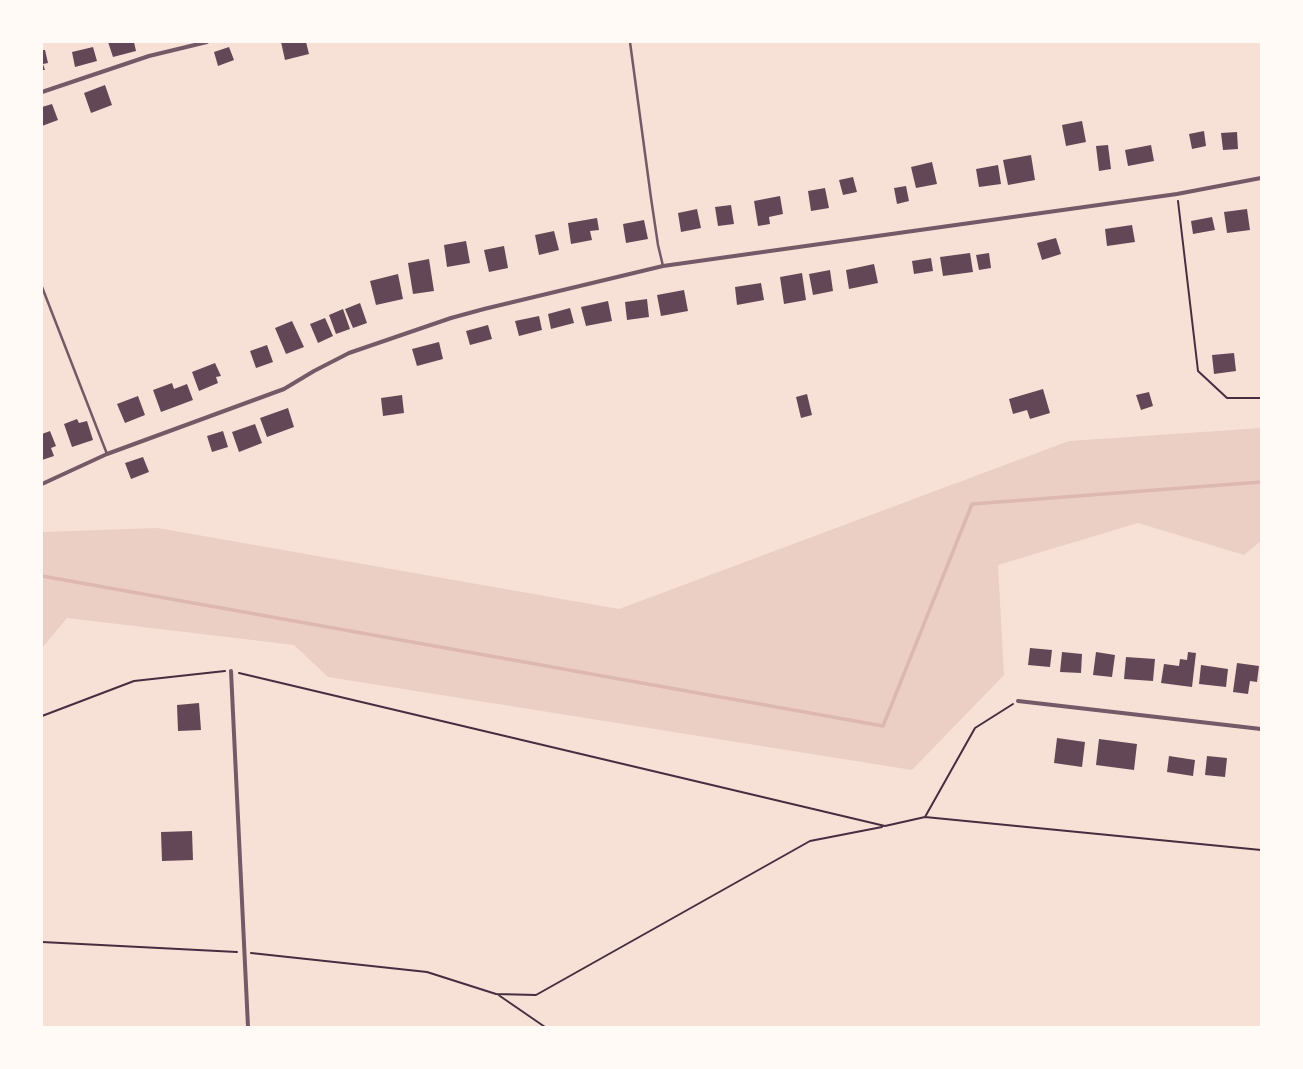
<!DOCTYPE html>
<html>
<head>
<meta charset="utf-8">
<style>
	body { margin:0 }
	#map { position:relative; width:1303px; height:1069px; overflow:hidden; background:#f7e1d7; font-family:Ubuntu,sans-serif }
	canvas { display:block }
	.frame { position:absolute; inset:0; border:43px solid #fffaf5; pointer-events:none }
</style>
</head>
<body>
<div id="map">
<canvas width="1303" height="1069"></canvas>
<div class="frame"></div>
</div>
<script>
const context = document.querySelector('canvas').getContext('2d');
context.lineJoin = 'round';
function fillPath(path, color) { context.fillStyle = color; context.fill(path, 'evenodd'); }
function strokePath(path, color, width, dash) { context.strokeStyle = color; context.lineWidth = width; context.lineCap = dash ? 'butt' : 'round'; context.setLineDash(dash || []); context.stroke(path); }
fillPath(new Path2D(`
	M1261,428V541L1244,555L1138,523L998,565L1004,675L912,770L328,677L294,645L67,618L42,648V532L158,528L619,609L1069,441Z`), '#ebcfc5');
strokePath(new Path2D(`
	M42,576L883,726L972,504L1261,482`), '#dcb8b0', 3.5);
fillPath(new Path2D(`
	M108,42H134L136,51L113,57Z
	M281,42H306L309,54L285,60Z
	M93,47L97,61L75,67L72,52Z
	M229,47L234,60L218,66L214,52Z
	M42,50H45L48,63L43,64L45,70H42Z
	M105,85L112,105L91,113L84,93Z
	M52,104L58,120L42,126V107Z
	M1082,121L1086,142L1066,146L1062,125Z
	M1204,131L1206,146L1192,149L1189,134Z
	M1237,132L1238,149L1223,150L1221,133Z
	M1108,145L1111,169L1099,171L1096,146Z
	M1151,145L1154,161L1128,166L1125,150Z
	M1031,155L1035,180L1008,185L1003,160Z
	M932,162L937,184L916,188L911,167Z
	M998,165L1001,184L979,187L976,169Z
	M853,177L857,192L843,195L839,180Z
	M906,186L909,201L897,204L894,188Z
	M825,188L829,208L811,211L808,191Z
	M780,196L783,214L769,217L770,224L758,226L754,201Z
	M731,205L734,224L718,226L715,207Z
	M697,209L701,228L681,232L678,213Z
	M1247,209L1250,230L1227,233L1224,212Z
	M1212,217L1215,230L1193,234L1191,221Z
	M597,218L599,230L590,231L592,240L571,244L568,223Z
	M644,220L648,239L626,243L623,224Z
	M1132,225L1135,242L1107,246L1105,229Z
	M554,231L559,250L539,255L535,235Z
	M1056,238L1061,254L1042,260L1037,243Z
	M466,241L470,263L447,267L444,245Z
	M504,246L508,268L489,272L484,250Z
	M970,253L973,272L943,276L940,257Z
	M989,253L991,268L979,270L976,255Z
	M931,258L933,271L914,274L912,261Z
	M429,259L434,291L413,294L408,263Z
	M874,264L878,283L849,289L846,270Z
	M830,270L833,291L813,295L809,274Z
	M802,273L806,300L784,304L780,277Z
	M398,274L403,299L376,305L370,281Z
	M761,283L764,300L737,305L735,287Z
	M684,290L688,311L661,316L657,295Z
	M647,299L649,317L627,320L625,302Z
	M608,301L612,321L586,326L581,307Z
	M360,303L367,323L353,328L345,309Z
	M570,308L574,323L551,329L548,314Z
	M343,309L350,329L336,334L329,315Z
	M539,316L542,330L519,336L515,321Z
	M325,318L333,336L318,343L310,324Z
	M292,321L304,347L286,354L275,328Z
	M488,325L492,339L470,345L466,331Z
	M439,342L443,359L417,366L412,349Z
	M267,345L273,362L256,368L250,351Z
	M1234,353L1236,371L1214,374L1212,355Z
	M215,363L221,376L216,377L218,383L199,391L192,372Z
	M172,383L174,389L187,384L193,400L161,412L153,390Z
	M1043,389L1050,413L1030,419L1027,410L1013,414L1009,399Z
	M1149,392L1153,406L1141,410L1136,395Z
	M807,394L812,415L801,418L796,397Z
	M402,395L404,413L383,416L381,398Z
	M138,396L145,415L125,423L117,404Z
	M288,408L294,427L267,437L260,418Z
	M77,419L79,423L87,421L93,440L72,447L64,424Z
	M255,424L262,443L239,452L232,432Z
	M50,431L56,446L51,448L54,456L42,460V434Z
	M223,431L228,447L212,452L207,436Z
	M143,457L149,472L131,479L125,463Z
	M1030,648L1052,650L1050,667L1028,665Z
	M1062,652L1082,654L1081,673L1060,672Z
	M1096,652L1115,655L1112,677L1093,675Z
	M1188,652L1196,653L1192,687L1161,683L1164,664L1179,666L1180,659L1187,660Z
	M1126,657L1155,659L1153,681L1124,679Z
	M1237,663L1259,666L1257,682L1250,681L1248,694L1233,692Z
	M1201,665L1228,669L1226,687L1199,684Z
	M199,703L201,730L178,731L177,705Z
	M1057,738L1085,742L1082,767L1054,763Z
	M1099,739L1137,744L1134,770L1096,765Z
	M1169,756L1195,760L1193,776L1167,772Z
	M1207,756L1227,758L1225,777L1205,775Z
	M192,831L193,860L162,861L161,832Z`), '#644757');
strokePath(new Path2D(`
	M1178,201L1198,371L1227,398H1261
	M239,673L885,826L925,817L1261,850
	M42,716L134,681L225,671
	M925,817L975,728L1013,704
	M42,942L237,952
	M251,953L427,972L496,994L536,995L810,841L882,827
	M497,994L545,1027`), '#4a2c40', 2);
strokePath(new Path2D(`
	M630,42L651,198L658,245L663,266
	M42,287L107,454`), '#755966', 2.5);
strokePath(new Path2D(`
	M42,92L149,56L207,42
	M42,484L107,454L284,389L314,371L349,353L451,318L484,309L663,266L1177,194L1261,178
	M231,671L248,1027
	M1018,701L1261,729`), '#755966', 4);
</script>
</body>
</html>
